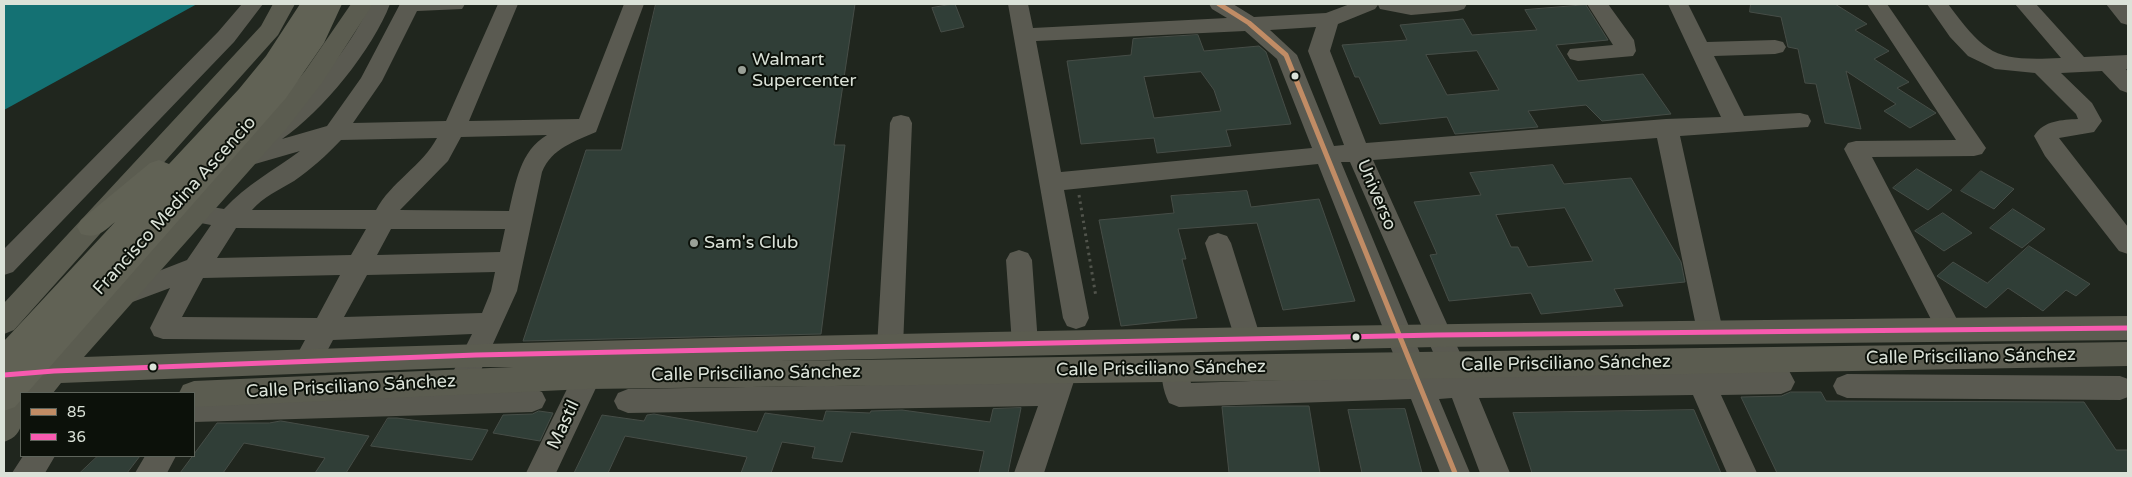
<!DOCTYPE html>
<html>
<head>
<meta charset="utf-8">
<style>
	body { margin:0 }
	#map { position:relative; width:2132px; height:477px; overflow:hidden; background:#20261e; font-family:"Varela Round",sans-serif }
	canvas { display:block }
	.frame { position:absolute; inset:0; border:5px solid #dbe2d8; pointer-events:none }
	.legend { position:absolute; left:20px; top:392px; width:175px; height:65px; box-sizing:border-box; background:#0c110a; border:1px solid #5f655c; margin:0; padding:6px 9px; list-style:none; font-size:15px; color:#dbe2d8 }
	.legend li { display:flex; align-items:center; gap:10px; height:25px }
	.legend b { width:25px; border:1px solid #5f655c }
</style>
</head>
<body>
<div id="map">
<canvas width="2132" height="477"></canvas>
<div class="frame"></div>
<ul class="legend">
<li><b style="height:6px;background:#c18c65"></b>85</li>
<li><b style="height:6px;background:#f75aaf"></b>36</li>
</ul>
</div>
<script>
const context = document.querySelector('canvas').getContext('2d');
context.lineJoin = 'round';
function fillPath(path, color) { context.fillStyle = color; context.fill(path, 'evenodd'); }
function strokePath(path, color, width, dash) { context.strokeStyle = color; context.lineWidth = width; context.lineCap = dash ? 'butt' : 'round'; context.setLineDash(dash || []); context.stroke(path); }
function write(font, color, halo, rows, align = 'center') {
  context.font = font + ' "Varela Round",sans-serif'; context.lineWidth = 4; context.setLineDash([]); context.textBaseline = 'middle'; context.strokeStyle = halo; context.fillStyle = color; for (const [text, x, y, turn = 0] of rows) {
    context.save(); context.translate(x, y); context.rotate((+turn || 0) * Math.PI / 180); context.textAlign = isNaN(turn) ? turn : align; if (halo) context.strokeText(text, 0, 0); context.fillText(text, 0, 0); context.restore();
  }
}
fillPath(new Path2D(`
	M4,4H197L4,110Z`), '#147173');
const building = new Path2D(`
	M656,4H855L834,145H845L821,334L523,341L586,150H621Z
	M955,4L964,27L941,32L932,8Z
	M1751,4H1835L1867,24L1855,30L1889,51L1874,59L1909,82L1897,88L1936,113L1910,128L1884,111L1896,104L1846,71L1861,129L1825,123L1816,84L1805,83L1798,49L1788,47L1781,17L1750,12Z
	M1586,5L1608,40L1556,45L1578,81L1643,74L1671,114L1602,121L1586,105L1528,111L1538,127L1455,134L1447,117L1380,124L1359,77H1355L1342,45L1407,40L1400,25L1463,19L1472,35L1537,30L1525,10ZM1477,51L1499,90L1447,95L1426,55Z
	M1198,35L1204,51L1259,46L1266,52L1291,124L1226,130L1231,146L1157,153L1154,138L1081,144L1067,61L1131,55L1133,39ZM1201,72L1214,90L1221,111L1154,118L1144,77Z
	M1553,165L1564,184L1631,178L1681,262L1685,282L1614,289L1623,306L1541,314L1531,293L1449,301L1430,255L1437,254L1414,202L1481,195L1470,173ZM1565,208L1593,261L1528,267L1518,247H1511L1496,215Z
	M1917,169L1952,190L1928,210L1893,188Z
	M1981,171L2014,189L1994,209L1961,191Z
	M1247,191L1251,207L1319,199L1355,301L1283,310L1257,223L1178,229L1186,259H1182L1197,318L1121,326L1099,220L1174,213L1171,196Z
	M2013,209L2045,229L2022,248L1990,228Z
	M1943,213L1972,233L1944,251L1915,231Z
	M2029,246L2090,284L2076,296L2066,290L2043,311L2008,288L1986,308L1937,276L1953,262L1987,283Z
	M1791,392H1821L1826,401L2084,402L2116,450H2128V473H1777L1741,397L1781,396Z
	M1262,406H1309L1320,473H1229L1222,407Z
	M1021,408L1008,473H979L984,451L851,432L842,462L812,458L815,447L782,442L771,473H741L747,457L625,436L608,473H574L602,415L644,421L647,415L654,414L757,432L765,413L823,421L826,411L870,413L871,411L902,410L990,422L993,409Z
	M1405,409L1422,473H1362L1348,410Z
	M1694,410L1721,473H1532L1513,413Z
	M539,411L553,413L540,441L493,433L503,415L532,414Z
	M388,418H397L488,430L472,460L371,446Z
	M281,421L369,436L346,473H315L325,458L244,443L223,473H180L217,423H269Z
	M98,456H140L127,473H80Z`);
fillPath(building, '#303e37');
strokePath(building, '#464d47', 1);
strokePath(new Path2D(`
	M1079,195L1096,297`), '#51544c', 3, [2.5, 4]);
fillPath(new Path2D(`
	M242,4H263L234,42L13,272L4,275V249L218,32Z
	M370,4H390C373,49 322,112 282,139L327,126L361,78L400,4H465L462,9L417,11L382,81L353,123L446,121L498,4H518L469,121L579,119L624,4H644L596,132C574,142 552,148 542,172L517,291L472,390L532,388L542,392L546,400L542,408L532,412L194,422L195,398L453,390L448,382L472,334L333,340L317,370L307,373L297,370L293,362L305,340L163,339L154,336L150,328L170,288L119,307L110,304L106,297L110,290L187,260L211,225L185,220L182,213L185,206L194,204L224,209C247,184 273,171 300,151L248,166L240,164L236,158L240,152L261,146L254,139C262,127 284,115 296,104C325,77 354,40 370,4ZM547,135C520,151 516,182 509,211L400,210L448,161L461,137ZM437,138C422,166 391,182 376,210H252C263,197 279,190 294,181C311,169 327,155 341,140ZM236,228L366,229L351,255L217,258ZM391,229H505L500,252L377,255ZM495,272L491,291L482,313L344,317L367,275ZM340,275L317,318L182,317L203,278Z
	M1008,4H1028L1033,28L1227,18L1212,9L1209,4H1233L1254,17L1326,13L1350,4H1467L1464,9L1457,11L1411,15L1380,9L1378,5L1375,9L1338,24L1330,51L1366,143L1666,119L1721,117L1668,4H1688L1707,42L1775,40L1783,42L1786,47L1783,52L1775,54L1714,56L1744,116L1800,113L1808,115L1811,121L1808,127L1680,136L1723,331L1719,339L1710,342L1701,339L1697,331L1657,138L1373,160L1470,375L1761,371L1755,360L1759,352L1769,349L1779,352L1795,382L1791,390L1781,394L1721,395L1757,473H1727L1693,395L1479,398L1510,473H1480L1452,398L1439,399L1470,473H1440L1411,399L1179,407L1169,403C1163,391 1159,374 1165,361L1175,358L1185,361L1191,383L1402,376L1318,164L1064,190L1089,318L1085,326L1076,329L1067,326L1063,318ZM1316,27L1308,51L1344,145L1334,146L1297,55L1270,30ZM1245,31L1277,59L1312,148L1061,172L1036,41ZM1341,162H1350L1443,375H1429Z
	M1587,4H1608L1634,40L1636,51L1633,56L1578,61L1570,59L1567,54L1570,49L1613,45Z
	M1867,4H1887L1986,148L1982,154L1974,156L1872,157L1962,329L1958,337L1949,340L1940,337L1844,149L1848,143L1856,141L1956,140Z
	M1927,4H1948C1987,56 1995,61 2061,58L2015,4H2036L2084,57L2128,55V69H2126L2128,72V93L2120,90L2102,71L2061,73L2092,103L2102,121L2094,132L2059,138L2128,227V254L2119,251L2045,156L2034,136C2044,120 2062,120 2078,119L2076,114L2035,73L1995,69L1968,56L1950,37Z
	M2106,4H2127L2128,25L2121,23Z
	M901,115L909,117L912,123L903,347L900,355L890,358L880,355L877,347L890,123L893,117Z
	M1218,233L1227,236L1231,243L1261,339L1257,347L1248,350L1239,347L1235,339L1205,243L1209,236Z
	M1019,250L1028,253L1032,260L1038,344L1035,352L1025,355L1015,352L1012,344L1006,260L1010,253Z
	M596,347L606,350L610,358L556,473H526L586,350Z
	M1060,369L1070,373L1074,381L1044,473H1014L1038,406L628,413L618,409L614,401L618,393L628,389L1046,382L1050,373Z
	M1847,374L2120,376L2128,379V397L2120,400L1847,398L1837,394L1833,386L1837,378Z
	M23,456H55L45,473H12Z
	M145,456H176L167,473H135Z`), '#5a5a51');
fillPath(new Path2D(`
	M273,4H295L278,35L14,330L4,334V303L261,26Z
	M351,4H373L322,83L287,128L84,357C765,332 1447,323 2128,316V340L1437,347L778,361L2128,342V366L1413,379L587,389L194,407V393H179L183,385L194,381L513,367H476L61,383L53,393H21C21,415 28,434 4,442C4,422 0,402 19,394L22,386L4,388V362L46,359L269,116L305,71Z`), '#5b5c50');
fillPath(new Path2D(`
	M300,4H342L324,43L286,98L27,393H21V400L15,407L4,411V377L8,372L4,373V341L115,222C103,232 97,239 81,234L77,227L81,220L150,163L159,160L169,164L239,89L266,56Z`), '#616255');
strokePath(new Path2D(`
	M1219,4L1249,23L1286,55L1455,473`), '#c18c65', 5);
strokePath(new Path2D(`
	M4,375L54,371L476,355L1437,335L2128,328`), '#f75aaf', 5);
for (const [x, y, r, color] of [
	[742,70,5,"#9aa097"],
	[1295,76,4.5,"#dbe2d8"],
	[694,243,5,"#9aa097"],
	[1356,337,4.5,"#dbe2d8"],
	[153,367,4.5,"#dbe2d8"]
]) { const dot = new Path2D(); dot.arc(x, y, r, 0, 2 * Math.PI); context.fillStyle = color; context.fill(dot); strokePath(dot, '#0c110a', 2); }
write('18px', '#dbe2d8', '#0c110a', [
	["Walmart",752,60],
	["Supercenter",752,81],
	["Sam's Club",704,243]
], 'left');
write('18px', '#dbe2d8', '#0c110a', [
	["Universo",1376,195,67],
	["Francisco Medina Ascencio",175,206,-48],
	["Calle Prisciliano Sánchez",1971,357,-1],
	["Calle Prisciliano Sánchez",1566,364,-1],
	["Calle Prisciliano Sánchez",1161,369,-1],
	["Calle Prisciliano Sánchez",756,374,-1],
	["Calle Prisciliano Sánchez",351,387,-3],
	["Mastil",564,425,-65]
]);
</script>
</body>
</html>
